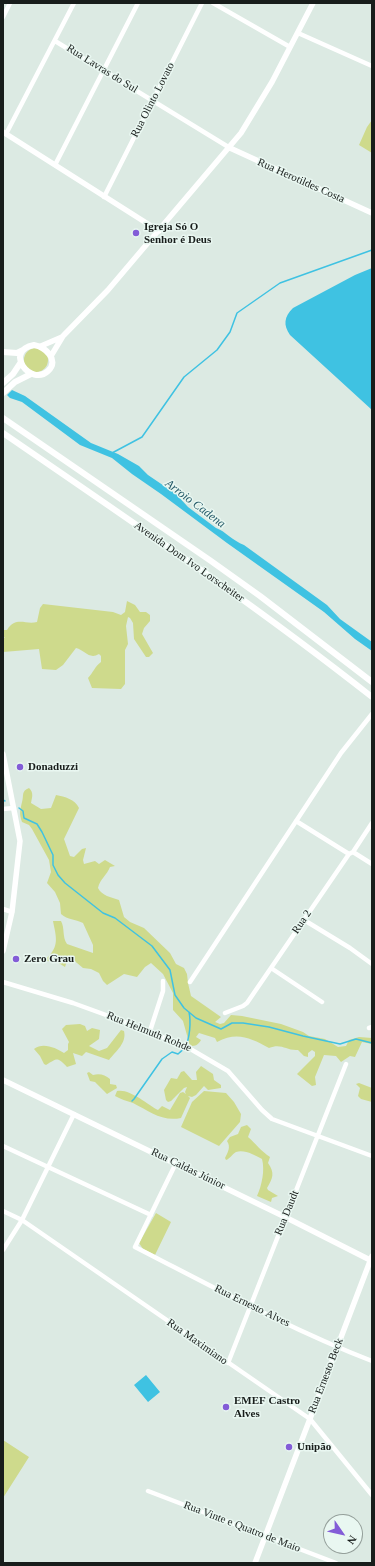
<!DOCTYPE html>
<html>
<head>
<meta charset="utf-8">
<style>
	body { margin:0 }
	#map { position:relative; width:375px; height:1566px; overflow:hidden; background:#dceae3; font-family:"Times New Roman",serif }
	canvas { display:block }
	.frame { position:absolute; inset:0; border:4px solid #181d1b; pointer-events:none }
	.north { position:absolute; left:323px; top:1514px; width:40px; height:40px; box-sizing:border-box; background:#e9f7f1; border:1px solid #95a09b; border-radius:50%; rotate:124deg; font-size:11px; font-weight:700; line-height:16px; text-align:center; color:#181d1b }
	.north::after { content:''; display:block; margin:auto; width:14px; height:18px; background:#835cd7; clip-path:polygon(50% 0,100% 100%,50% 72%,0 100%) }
</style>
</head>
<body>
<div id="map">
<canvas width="375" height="1566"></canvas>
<div class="frame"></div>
<div class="north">N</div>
</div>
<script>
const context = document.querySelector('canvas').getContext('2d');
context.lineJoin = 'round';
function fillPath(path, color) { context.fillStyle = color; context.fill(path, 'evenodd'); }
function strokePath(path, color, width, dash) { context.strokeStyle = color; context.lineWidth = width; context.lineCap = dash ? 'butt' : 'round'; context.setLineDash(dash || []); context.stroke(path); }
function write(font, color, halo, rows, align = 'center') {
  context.font = font + ' "Times New Roman",serif'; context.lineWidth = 3; context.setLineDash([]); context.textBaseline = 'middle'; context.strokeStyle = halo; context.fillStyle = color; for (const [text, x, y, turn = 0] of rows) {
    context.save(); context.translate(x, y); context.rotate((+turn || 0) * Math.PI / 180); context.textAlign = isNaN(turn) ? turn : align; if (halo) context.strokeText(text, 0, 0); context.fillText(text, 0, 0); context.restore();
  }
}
fillPath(new Path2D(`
	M372,120V153L359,145L367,127Z
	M24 360a12 12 0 1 1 24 0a12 12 0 1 1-24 0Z
	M127,601L135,605L140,612H146L150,615V621L144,628L142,634L153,653L149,657H146L134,639L133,623L130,618L128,617L126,626L128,644L125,650V684L121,689L92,688L88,678C93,673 95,666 101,662V656L99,654C89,660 85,650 76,648L63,665L56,670L42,669L39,649L3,652V638H5L3,636V630H7C16,616 25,625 37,622L40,608L43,604L113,612L121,615L125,612Z
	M29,788C34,793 32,797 31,803L41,809L51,808L56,795C65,797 75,799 79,808L64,839L70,856L74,857L82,849L86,848L83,860L84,864L95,861L99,864L105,860L115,866L110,867C107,875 100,879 98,888C102,896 111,897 119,900L124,917L130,922L144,928L170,953L176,964L184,968L187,974L188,983L191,996L221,1017L215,1022L220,1024L224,1023L231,1015L242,1016L281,1024L303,1032L309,1036L325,1039L338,1047L346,1046L349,1040L359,1037L372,1038V1044L362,1042L355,1057L350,1056L341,1062L336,1056L324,1055L315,1077L316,1085L312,1086L297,1074L315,1056V1052L312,1050L308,1053V1057L304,1056L298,1050C286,1051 282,1043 269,1048C251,1038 237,1031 217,1042L215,1038L199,1033L196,1037L201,1040C198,1045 196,1046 190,1046L183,1021L173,1010V993L163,974L151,963L145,967L137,977L124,974L107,985L103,981L99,973L91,969L83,968L71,958L67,961L65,967L57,962L47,961L46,959C60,946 56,937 53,921H61C65,928 62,937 67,944L93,953V945L83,923C75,919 68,920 61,914L60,903L55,892L47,883L51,872L49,860L32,829L29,825L22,822C19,813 20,811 22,802C24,795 21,791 29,788Z
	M80,1024L85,1026L87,1031L92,1028L100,1030L99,1039L89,1046L99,1051L107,1048L121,1030L124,1031C127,1043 116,1051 109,1060L86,1052L82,1056L73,1053L76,1064L67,1067C57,1057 58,1058 46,1065L44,1064L40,1056L34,1049C43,1042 56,1048 64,1053L68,1050V1044L69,1042L62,1029L66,1025Z
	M201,1066L213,1074L214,1080L221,1085V1088L208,1090L204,1086L196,1095L192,1097L188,1096L190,1098L181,1118C162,1122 149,1111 133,1103C127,1101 120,1099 115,1096L117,1091C129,1088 147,1104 158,1110L162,1106L170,1110L180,1093L183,1092L186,1094L185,1092L187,1087L184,1088L171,1101L168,1102L166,1100L164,1090L171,1078L177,1079L181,1072L184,1071L192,1080H197L196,1072Z
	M89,1072L93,1075C100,1073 105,1075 110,1079V1084L116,1085L117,1088L107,1094L95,1082L90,1081L87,1073Z
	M359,1083L372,1088V1102L361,1099L358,1096L360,1088L356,1084Z
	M204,1091L226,1093L234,1102L241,1114L240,1122L219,1146L181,1127L192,1102Z
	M247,1125L251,1129L248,1137C256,1144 261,1151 270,1157L268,1163C275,1173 273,1178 267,1188L268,1190L278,1196L272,1198L271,1202L257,1196C262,1185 265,1170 262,1159C255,1155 244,1149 236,1152C232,1154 230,1159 226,1160L225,1158C228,1152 231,1147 227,1141L230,1137L238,1134L241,1127Z
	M156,1213L171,1222L155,1255L143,1249L139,1243Z
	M3,1440L29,1457L3,1498Z`), '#ceda8c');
fillPath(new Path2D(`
	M372,268V410L290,335C283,325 284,317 293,308L355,275Z
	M12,390L25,396L91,443L118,454L139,466L148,475L176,494L188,507L216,528C225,531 233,541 244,545L327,605L340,619L372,642V651L355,639L324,612L227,543L161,494L132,474L112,458L80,445L22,402L10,398L7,395Z
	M146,1375L160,1392L148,1402L134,1385Z`), '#3fc2e2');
strokePath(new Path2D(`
	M112,453L142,437L184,377L217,350L230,332L237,313L280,283L372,250
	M3,800L5,801
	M19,808L23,811L24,818L37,824L42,832L53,855V865L58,875L65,883L103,913L115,918L152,946L170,970L175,995L184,1008L196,1018L221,1029L232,1023H243L269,1027L303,1036L340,1044L356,1039L372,1043
	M132,1101L134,1099L162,1059L172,1052L178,1054C180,1052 183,1050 185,1047C190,1039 191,1021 189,1012`), '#3fc2e2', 1.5);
strokePath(new Path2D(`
	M213,3L290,47
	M3,17L10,3
	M298,33L372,66
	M55,41L230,148
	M6,134L74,3
	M55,165L138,3
	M104,197L202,3
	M3,809L14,808
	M296,821L349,854
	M353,852L372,864
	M3,909L12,912
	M304,920L350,948L372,964
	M271,968L322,1002
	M3,982L73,1003L150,1031L179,1045L187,1047L228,1071L262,1110L272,1119L372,1156
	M190,982L341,753L372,714
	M225,1013L243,1006L247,1003L349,854L353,852L372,823
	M369,1028L372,1027
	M150,1031L163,991V981
	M3,1146L151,1215
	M176,1163L135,1247C213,1287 290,1329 372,1361
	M3,1211L22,1220L310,1419L372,1495
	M3,1250L22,1220L74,1114
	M228,1363L346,1064
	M148,1491L336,1563`), '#fff', 4.5);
strokePath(new Path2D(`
	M3,132L159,231
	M230,148L372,213
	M41,346L62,337
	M51,356L63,336L108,290L241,133L272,82L313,3
	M3,754L20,841L12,912L3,951
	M3,1080L285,1217L372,1261
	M255,1563L372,1256`), '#fff', 5.5);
strokePath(new Path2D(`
	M34,345C45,347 60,360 48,371C31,387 3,351 34,345Z
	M3,352L17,353L23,350
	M3,383L13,374L21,362
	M3,393L15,382L31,374
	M3,418L211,561L260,596L372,682
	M3,433C128,519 253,603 372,697`), '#fff', 6);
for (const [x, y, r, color] of [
	[136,233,4,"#835cd7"],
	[20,767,4,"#835cd7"],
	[16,959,4,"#835cd7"],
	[226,1407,4,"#835cd7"],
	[289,1447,4,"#835cd7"]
]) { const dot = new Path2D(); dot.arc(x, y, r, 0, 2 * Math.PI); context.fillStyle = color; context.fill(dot); strokePath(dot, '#e9f7f1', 1.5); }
write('11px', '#181d1b', '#e9f7f1', [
	["Rua Lavras do Sul",102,69,32],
	["Rua Olinto Lovato",153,100,-63],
	["Rua Herotildes Costa",301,181,24],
	["Avenida Dom Ivo Lorscheiter",189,562,35],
	["Rua 2",302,922,-56],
	["Rua Helmuth Rohde",149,1032,22],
	["Rua Caldas Júnior",188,1169,26],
	["Rua Daudt",287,1213,-68],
	["Rua Ernesto Alves",252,1306,26],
	["Rua Maximiano",197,1342,35],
	["Rua Ernesto Beck",326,1376,-69],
	["Rua Vinte e Quatro de Maio",242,1527,21]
]);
write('bold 11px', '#181d1b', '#e9f7f1', [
	["Igreja Só O",144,227],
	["Senhor é Deus",144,240],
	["Donaduzzi",28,767],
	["Zero Grau",24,959],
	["EMEF Castro",234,1401],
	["Alves",234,1414],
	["Unipão",297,1447]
], 'left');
write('italic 12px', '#275c6a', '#e9f7f1', [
	["Arroio Cadena",195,504,37]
]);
</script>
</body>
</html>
